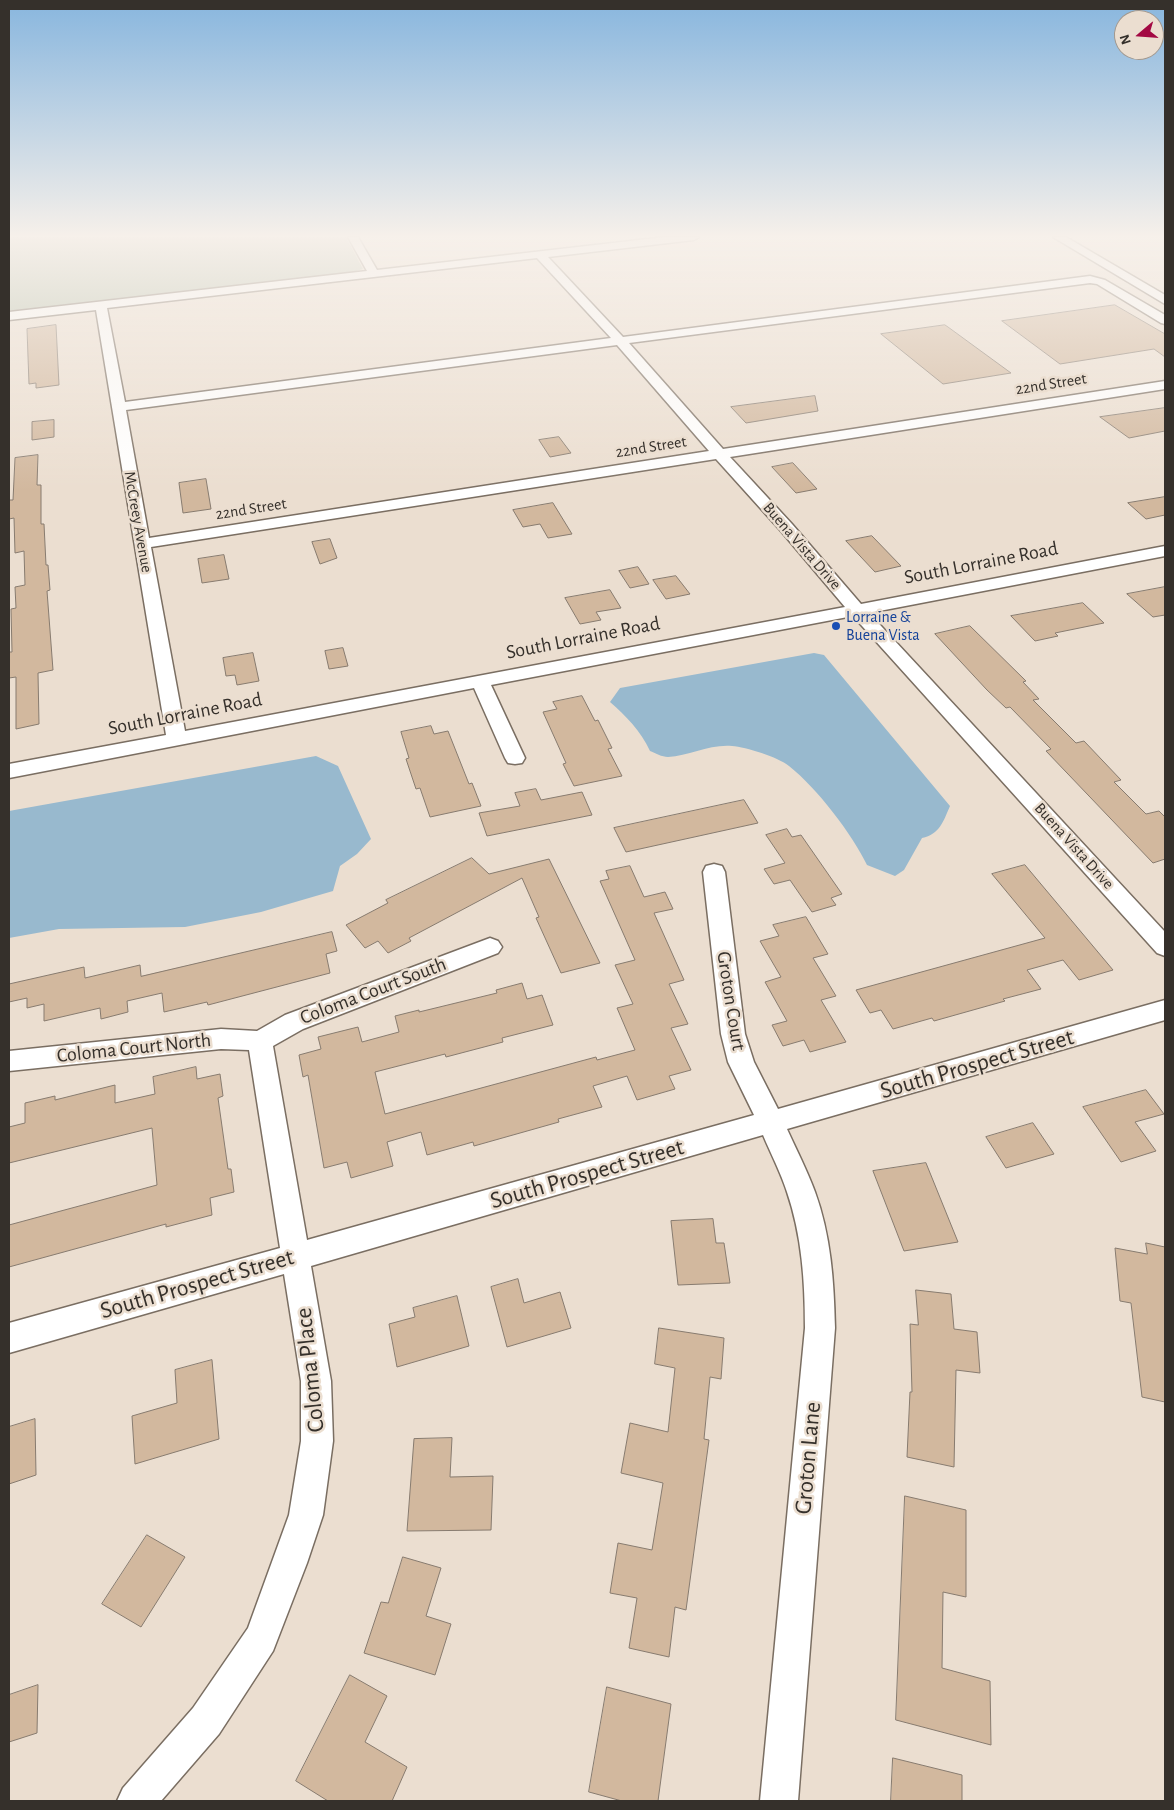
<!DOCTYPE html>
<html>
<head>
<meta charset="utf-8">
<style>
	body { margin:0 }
	#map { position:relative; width:1174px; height:1810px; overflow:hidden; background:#ebded0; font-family:"Alegreya Sans",sans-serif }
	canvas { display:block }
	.frame { position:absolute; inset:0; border:10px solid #35302b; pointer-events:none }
	.north { position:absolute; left:1114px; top:10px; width:50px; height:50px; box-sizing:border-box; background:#ebded0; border:1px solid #a2988e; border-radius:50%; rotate:252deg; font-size:14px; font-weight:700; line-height:20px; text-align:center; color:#35302b }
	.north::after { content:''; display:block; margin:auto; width:18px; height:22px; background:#a30943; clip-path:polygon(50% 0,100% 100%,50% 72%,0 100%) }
</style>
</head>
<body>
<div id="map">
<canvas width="1174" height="1810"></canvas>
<div class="frame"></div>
<div class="north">N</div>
</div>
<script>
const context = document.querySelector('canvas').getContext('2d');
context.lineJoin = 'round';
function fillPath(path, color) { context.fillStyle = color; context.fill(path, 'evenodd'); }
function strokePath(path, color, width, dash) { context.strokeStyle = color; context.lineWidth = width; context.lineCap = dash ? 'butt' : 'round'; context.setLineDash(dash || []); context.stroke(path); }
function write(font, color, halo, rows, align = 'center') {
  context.font = font + ' "Alegreya Sans",sans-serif'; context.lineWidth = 5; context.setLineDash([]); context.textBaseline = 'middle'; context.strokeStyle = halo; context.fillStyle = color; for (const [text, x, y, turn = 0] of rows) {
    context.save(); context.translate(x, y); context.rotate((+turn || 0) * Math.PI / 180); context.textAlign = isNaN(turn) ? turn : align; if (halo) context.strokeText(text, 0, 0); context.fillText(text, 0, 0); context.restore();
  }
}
fillPath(new Path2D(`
	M9,237H346L363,269L349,273L9,311Z`), '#b5c1ac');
fillPath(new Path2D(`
	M814,653L824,655L950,806C943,822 940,834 922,838L904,870L895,876L867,865C852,834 817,788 789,766C778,757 746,747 732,746C710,744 689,756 668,757C662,757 655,753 650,751C641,731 626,716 610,702L620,688Z
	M316,756L338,766L371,839L357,854L340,866L333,891L261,912L185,927L59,929L9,938V811Z`), '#98b9ce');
const building = new Path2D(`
	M1115,305L1165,334V357L1154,349L1060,364L1002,321Z
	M56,325L59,385L36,388V383L29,384L27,329Z
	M945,325L948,327L1011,373L943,384L881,334Z
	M815,396L818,411L746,423L731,407Z
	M1165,408V431L1129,438L1100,417Z
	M54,420V437L32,440V422Z
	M559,437L571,453L550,457L539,440Z
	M38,455L37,485H41V524H44L46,565H48L50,590L47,591L53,670L38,673L39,724L16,729V677L9,678V652H12L11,609L16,608L15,587L25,585L24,551L15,553L14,518L9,519V500H13L15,458Z
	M793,463L817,489L796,493L772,467Z
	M206,479L211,509L183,513L179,483Z
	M1165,497V515L1146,519L1128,503Z
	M553,503L572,534L548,538L540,524L523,527L513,510Z
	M872,536L901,566L875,572L846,541Z
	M330,539L337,558L320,564L312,542Z
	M224,555L229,579L202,583L198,559Z
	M638,567L649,584L630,588L619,571Z
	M676,576L690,594L666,599L653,580Z
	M1165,587V615L1153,617L1127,594Z
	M610,590L621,608L596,612L601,620L580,624L565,598Z
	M1083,603L1104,623L1055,633L1058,636L1035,641L1011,616Z
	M970,626L1026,681L1023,682L1039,699L1033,700L1076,743L1084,741L1121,780L1114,782L1146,814L1159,811L1165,817V859L1153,863L1046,751L1051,749L1010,707L1006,708L987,690L935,634Z
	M343,648L348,666L329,669L325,651Z
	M253,653L259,681L237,685L235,675L226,676L223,658Z
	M582,696L595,721L598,720L612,748L608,749L622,776L574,786L563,764L566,763L543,712L557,709L553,702Z
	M431,726L434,734L448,731L469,784L472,783L481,806L430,817L420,788L416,789L406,759L409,758L401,732Z
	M536,789L541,800L582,792L592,815L487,836L479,813L520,806L515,793Z
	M744,800L758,823L626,852L614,828Z
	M787,829L792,837L801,835L842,894L831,898L836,905L812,912L790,880L774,884L764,869L785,863L766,835Z
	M472,858L489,874L549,859L600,963L561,973L536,918L539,917L522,878L409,938L411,941L388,953L378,941L365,948L346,925L388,903L386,900Z
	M1025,865L1113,970L1079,980L1063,960L1027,970L1041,989L1003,999L1005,1001L934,1021L932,1018L893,1029L881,1010L870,1013L856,990L1045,938L992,874Z
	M630,866L644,897L665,892L673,909L654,913L684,980L669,984L688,1024L671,1028L691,1070L669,1076L675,1089L637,1100L627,1076L593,1086L602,1107L558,1119L559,1122L474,1146L473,1142L427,1155L421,1132L387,1142L393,1166L351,1178L347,1162L324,1168L308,1075L303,1077L299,1055L321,1049L318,1037L358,1027L362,1042L399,1032L395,1016L419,1010V1012L497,993L496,990L522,983L527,999L542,995L553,1025L502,1038L503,1042L446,1057L445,1054L375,1072L385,1114L596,1057L597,1060L635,1050L617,1008L633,1004L615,965L635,960L600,881L609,879L606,871Z
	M806,917L828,954L813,958L836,996L821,1000L846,1042L810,1052L804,1040L783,1046L772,1025L787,1021L765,982L781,977L760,941L779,936L773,925Z
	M332,932L337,951L326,954L330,973L208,1005L207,1002L164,1012L162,993L127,1001L128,1012L101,1019L100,1008L44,1021V1004L27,1008V998L9,1002V984L84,967L85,978L140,965L141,976Z
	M196,1067L197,1079L220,1074L223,1096L218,1098L228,1169H231L234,1192L210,1198L212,1215L166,1227V1224L9,1267V1225L157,1185L152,1128L9,1163V1127L25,1123V1103L55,1096V1100L115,1085V1103L155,1094L153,1077Z
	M1146,1090L1164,1114L1135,1122L1156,1151L1121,1162L1083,1107Z
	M1033,1123L1054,1154L1006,1168L986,1137Z
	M926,1163L958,1242L904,1251L873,1171Z
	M713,1219L716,1243H724L730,1283L678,1285L671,1221Z
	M1146,1243L1165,1247V1402L1142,1397L1131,1303L1120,1301L1115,1248L1147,1254Z
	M518,1279L524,1303L560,1292L571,1328L507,1347L491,1287Z
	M916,1290L951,1294L954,1329L977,1332L980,1373L956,1370L954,1467L907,1457L910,1392H912L910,1324L918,1325Z
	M457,1296L469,1346L397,1367L389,1324L415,1317L413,1308Z
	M659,1328L724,1338L721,1379L710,1377L704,1439L709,1440L686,1610L675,1607L669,1657L629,1648L637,1598L610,1593L618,1543L652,1550L663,1483L621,1473L630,1423L668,1432L675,1368L655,1364Z
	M212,1360L219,1439L135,1464L132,1416L177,1403L175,1370Z
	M35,1419L36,1475L9,1484V1427Z
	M452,1438L450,1477L493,1476L491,1530L407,1531L414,1439Z
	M905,1496L966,1510V1597L943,1592L942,1668L990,1681L991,1745L896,1720Z
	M147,1535L185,1557L141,1627L102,1604Z
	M403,1557L441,1568L426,1616L451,1624L435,1675L364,1653L381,1602L388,1603Z
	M350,1675L387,1696L365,1742L407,1767L392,1801H328L296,1781Z
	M38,1685L37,1733L9,1742V1695Z
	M607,1687L671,1704L658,1801H622L589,1792Z
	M893,1758L962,1775V1801H891Z`);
fillPath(building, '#d2b89e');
strokePath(building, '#877b6f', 1);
const street = new Path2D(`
	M348,237H358L377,270L665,237H699L694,240L548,257L623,337L1090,276L1105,280L1165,315V324L1161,323L1097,284L1090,283L629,343L723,449L1165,381V389L730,457L792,524L861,604L1165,546V556L869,613L1165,932V956L1157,953L853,616L491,685L525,758L522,763L515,764L508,763L505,758L474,688L9,778V764L166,735L96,310L9,320V312L367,271ZM537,258L611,338L125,402L107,308ZM617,345L709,451L149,538L126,410ZM716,459L780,530L845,607L185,731L151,547Z
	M1053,237H1066L1165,295V304Z
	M714,864L722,866L725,872L745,1034L754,1062L778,1109L1165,1000V1020L787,1129C796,1149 807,1170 815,1192C831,1236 834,1282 835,1328L798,1801H760L805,1328C805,1282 802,1236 787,1192C781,1173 771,1154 763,1135L311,1266L331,1381L333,1441L323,1515L307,1563L273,1651L219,1734L161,1801H117L123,1788L193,1708L248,1628L289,1515L301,1441V1381L284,1274L9,1353V1323L280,1248L249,1050L221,1049L9,1071V1051L221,1029L257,1031L285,1015L482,941L490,938L498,941L502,947L498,953L303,1029L273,1046L307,1240L754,1115L728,1062L721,1034L703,872L706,866Z`);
strokePath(street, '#7a6e62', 3);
fillPath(street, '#fff');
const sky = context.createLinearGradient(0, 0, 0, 491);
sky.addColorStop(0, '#88b6de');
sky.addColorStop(0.48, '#f6f0ea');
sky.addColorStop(1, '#f6f0ea00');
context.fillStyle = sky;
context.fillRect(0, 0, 1174, 491);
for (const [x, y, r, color] of [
	[836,626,5,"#1a4fb4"]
]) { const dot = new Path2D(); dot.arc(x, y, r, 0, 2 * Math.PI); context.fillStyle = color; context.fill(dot); strokePath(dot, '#ebded0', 2); }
write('16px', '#35302b', '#ebded0', [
	["22nd Street",1051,384,-9],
	["22nd Street",651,447,-9],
	["22nd Street",251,509,-9],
	["McCreey Avenue",138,522,80],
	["Buena Vista Drive",802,546,49],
	["Buena Vista Drive",1074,846,48]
]);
write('16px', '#164399', '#ebded0', [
	["Lorraine &",846,617],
	["Buena Vista",846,635]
], 'left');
write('20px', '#35302b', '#ebded0', [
	["South Lorraine Road",981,563,-11],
	["South Lorraine Road",583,638,-11],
	["South Lorraine Road",185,714,-11],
	["Coloma Court South",373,991,-21],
	["Groton Court",731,1001,81],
	["Coloma Court North",134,1048,-6]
]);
write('24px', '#35302b', '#ebded0', [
	["South Prospect Street",977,1064,-16],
	["South Prospect Street",587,1174,-16],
	["South Prospect Street",197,1284,-16],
	["Coloma Place",310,1370,-96],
	["Groton Lane",808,1458,-85]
]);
</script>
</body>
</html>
